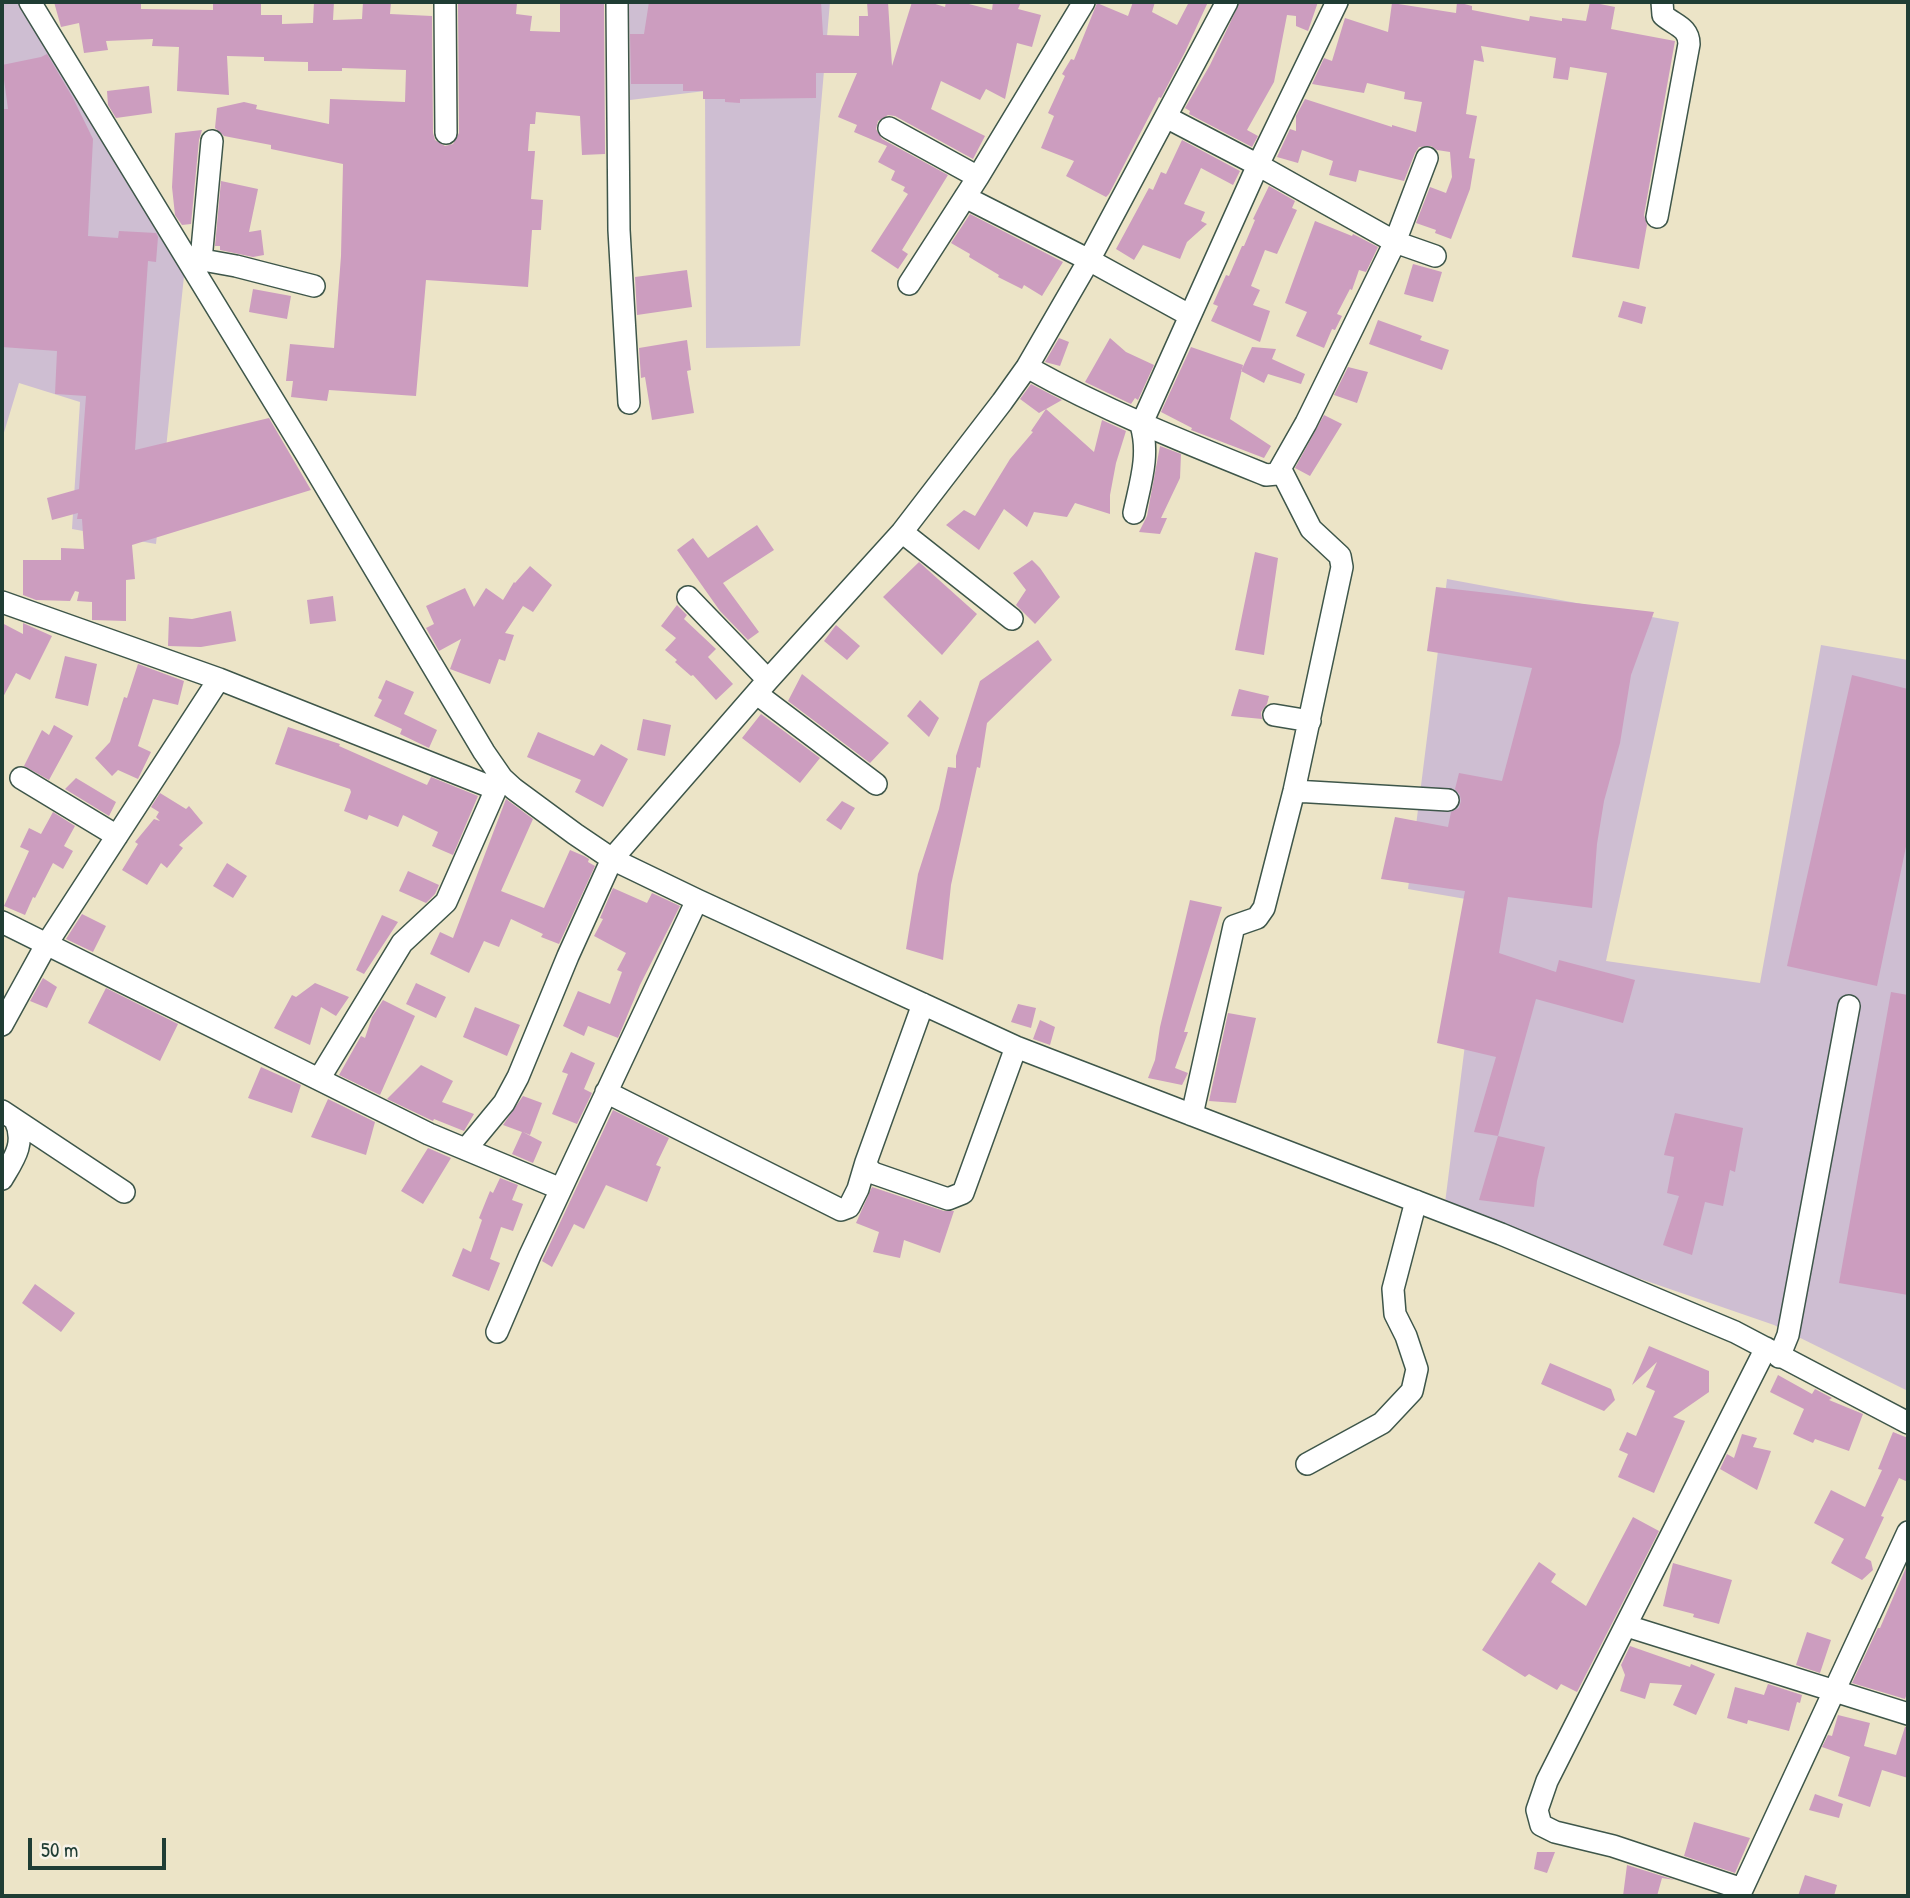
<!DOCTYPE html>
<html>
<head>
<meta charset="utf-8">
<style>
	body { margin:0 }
	#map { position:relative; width:1910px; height:1898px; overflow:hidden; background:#ece4c7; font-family:"Patrick Hand",sans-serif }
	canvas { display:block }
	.frame { position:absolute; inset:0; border:4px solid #1f3d34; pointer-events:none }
	.scale { position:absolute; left:28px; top:1838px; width:138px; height:32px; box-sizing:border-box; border:4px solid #1f3d34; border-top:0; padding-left:9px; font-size:21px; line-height:24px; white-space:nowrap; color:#1f3d34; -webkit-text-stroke:5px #f7f3e8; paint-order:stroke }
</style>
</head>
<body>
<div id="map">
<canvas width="1910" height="1898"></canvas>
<div class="frame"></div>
<div class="scale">50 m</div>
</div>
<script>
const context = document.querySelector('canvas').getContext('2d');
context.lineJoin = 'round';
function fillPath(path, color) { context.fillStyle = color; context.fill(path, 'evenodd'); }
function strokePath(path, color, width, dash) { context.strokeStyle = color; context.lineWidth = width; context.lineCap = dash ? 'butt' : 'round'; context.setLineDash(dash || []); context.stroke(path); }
fillPath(new Path2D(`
	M2,2H30L186,257L156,544L72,529L80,402L19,383L2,439Z
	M629,2H830L800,346L706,348L705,91L630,100Z
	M1447,579L1679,622L1606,961L1760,983L1821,645L1908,660V1391L1774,1325L1444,1211L1483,902L1408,889Z`), '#cebed2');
fillPath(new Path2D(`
	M54,2H81L82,4L141,2V9L213,10V2H261V15H282V24L313,23L314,2H334L333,20L362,19L363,2H391L390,14L432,16L433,133L435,140L445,146L453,144L459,133L458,2L517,3L516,14L532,16L530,31L560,32V2H604L605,154L582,155L580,116L536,112L535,124H530L528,151H535L531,199L543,200L541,230H532L528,287L426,280L416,396L329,390L327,401L291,397L293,381H286L290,344L334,348L341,256L343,164L271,149V145L224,136L215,128L217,108L244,102L257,105L256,109L329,124L330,99L405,102L406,70L342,68V71H308V62L264,61V57L227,56L229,95L177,91L179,47L152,46L153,39L106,41L108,50L84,53L79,23L61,27Z
	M649,2H821L823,35L859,36V16H868L867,2H888L892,66L912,2H929L945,7L946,2H961L992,10L993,2H1021L1018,9L1041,15L1032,47L1017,43L1005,99L986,89L980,100L941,81L931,109L985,136L973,159L895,116L888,115L878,121L876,129L882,139L948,175L902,250L908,254L898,269L871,251L908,194L903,191L905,187L891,180L895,171L878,162L887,146L854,132L857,125L838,117L857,73H816V98L740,99V103L725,102V99H703V91H683V84H631L630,34H644Z
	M1133,2H1155L1152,12L1177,25L1189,2H1208L1185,52L1161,98L1159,97L1109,194L1106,197L1066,176L1074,161L1041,148L1054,116L1048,113L1065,76L1062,74L1071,59L1074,60L1097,3L1128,16Z
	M1240,2H1318L1308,31L1296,26V16L1287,15L1274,82L1247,130L1258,136L1252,147L1189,114L1190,111L1185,108L1210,65Z
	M1457,2L1472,6V10L1529,21L1530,16L1562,21V18L1586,21L1590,2L1615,7L1611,29L1675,41L1644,215L1647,225L1639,269L1572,257L1607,73L1570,67L1568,80L1553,78L1556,58L1481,46L1484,62L1474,60L1466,114L1477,116L1469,158L1475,159L1470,189L1451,239L1435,233L1436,230L1416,223L1430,187L1446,193L1452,177L1450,152L1437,150L1431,146L1419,147L1415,153L1404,181L1359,170L1356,182L1329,175L1333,161L1302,150L1298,163L1277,157L1290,129L1296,131V116L1305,99L1392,127V125L1416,132L1422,102L1404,99L1405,92L1367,83L1364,93L1312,84L1324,58L1332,61L1345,18L1388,32L1392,3L1456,13Z
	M47,54L73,98L93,139L88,236L118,238L119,231L156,233L158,237L156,262L148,261L135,450L269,418L311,490L132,545L135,579L126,580V621L92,620V602L77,601L79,592L75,591L70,601L36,600L23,595V560H61V548L84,549L82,519H77L78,513L52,520L47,498L79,489L86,396L55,394L57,351L2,347V109H8L2,65L41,57Z
	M149,86L152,113L116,118L108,105L107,91Z
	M202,130L199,140L191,224L182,225L175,215L172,187L175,133Z
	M1182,140L1240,171L1233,185L1201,168L1184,204L1205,212L1201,221L1207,224L1187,242L1180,259L1143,245L1134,260L1116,249L1149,188L1153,190L1161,172L1166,174Z
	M221,181L258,189L249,232L261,230L264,255L253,257L220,250V246H215Z
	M1269,186L1295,201L1292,208L1297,210L1277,254L1265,250L1251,286L1260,290L1253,305L1270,311L1260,342L1211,321L1218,306L1213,304L1226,275L1229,276L1242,246H1244L1255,220L1253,219Z
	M970,214L1063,262L1042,296L1024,285L1022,289L998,277L999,275L969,257L970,254L951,243Z
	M1315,221L1352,236L1353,234L1378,247L1366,272L1359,270L1352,290L1350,289L1337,314L1342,316L1335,330L1332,329L1324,348L1296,336L1307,312L1285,303Z
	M1413,264L1442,272L1433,302L1404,294Z
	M687,270L692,307L637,315L635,277Z
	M253,289L291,296L287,319L249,312Z
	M1623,301L1646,307L1642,324L1618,317Z
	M1378,320L1422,336L1420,340L1449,350L1442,370L1369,344Z
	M1059,338L1069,342L1060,366L1045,362Z
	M1110,338L1126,352L1154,365L1138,400L1135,398L1131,404L1085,382Z
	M687,340L691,370L687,371L694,413L652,420L645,377L641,378L639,348Z
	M1191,347L1243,365L1230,419L1271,446L1264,458L1191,430L1192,428L1161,412Z
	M1252,347L1276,349L1272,359L1305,374L1301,384L1268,374L1264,383L1241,371Z
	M1348,367L1368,372L1357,403L1334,395Z
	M1031,384L1050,394L1062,400L1039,413L1020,399Z
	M1046,409L1094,452L1102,420L1126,431L1116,463L1110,495V514L1075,503L1067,517L1034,512L1027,527L1004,509L979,550L946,525L964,510L975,516L1010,459L1033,432L1031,431Z
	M1324,415L1342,424L1310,476L1295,468Z
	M1160,446L1181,454L1180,478L1161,518H1167L1160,534L1139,532L1147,516Z
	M757,525L774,550L723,583L759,632L748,640L720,611L677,550L693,538L708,558Z
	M1255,552L1278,558L1264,655L1235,650Z
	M1032,560L1040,568L1060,597L1035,624L1016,605L1026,590L1013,573Z
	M919,562L977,614L942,655L883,597Z
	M530,566L552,585L533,612L523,606L505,633L514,635L505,661L499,659L490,684L450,669L461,639L439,651L426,628L434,624L426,606L465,588L474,607L486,588L503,600L514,582L515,583Z
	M1436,587L1654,612L1631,675L1620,743L1604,801L1597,844L1592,908L1508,897L1499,953L1556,972L1559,960L1635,980L1623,1023L1536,999L1498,1136L1474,1132L1496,1057L1437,1043L1465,891L1381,879L1395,817L1448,827L1451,812L1459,808L1461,801L1460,795L1455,789L1459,773L1502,781L1532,668L1427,651Z
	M333,596L336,621L310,624L307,600Z
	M677,605L687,615L684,619L716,649L708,657L733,684L716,700L693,675L691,676L675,662L677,660L665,650L676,638L661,626Z
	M231,611L236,641L201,647L168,646L169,617L192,619Z
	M2,623L23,634V623L52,636L30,680L16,673L2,699Z
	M836,625L860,646L847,660L824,641Z
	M1038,640L1052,660L987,723L980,768L977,767L951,885L943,960L906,949L918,874L939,809L948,767L956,768V756L980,681Z
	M65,656L97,664L88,706L55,698Z
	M138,664L184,681L178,705L153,699L138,746L151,752L138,779L118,770L112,776L95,758L110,742L124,697L127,698Z
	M802,674L889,743L870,763L788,701Z
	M1852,675L1908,689V837L1877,986L1787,966Z
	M386,680L414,692L404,714L437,730L429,748L400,734L402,729L374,716L382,700L378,698Z
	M1239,689L1269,696L1267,704L1261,712L1262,719L1231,716Z
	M920,700L939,718L929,737L907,716Z
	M761,714L820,758L800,783L742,738Z
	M643,719L671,725L665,756L637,750Z
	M54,725L73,736L49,780L24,766L42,730L49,735Z
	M288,727L340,744L339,746L427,785L431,777L478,796L453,855L432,846L438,832L403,815L398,827L369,815L367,820L344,811L351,792L350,789L275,764Z
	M538,732L594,756L601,744L628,759L603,807L575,792L581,780L527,757Z
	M76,778L116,802L109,816L65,789Z
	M160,793L186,809L189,806L203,823L179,845L183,848L167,868L161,863L147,885L122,870L138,844L135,842L154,819L160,821L156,817L159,812L151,807Z
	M506,799L533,819L501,891L544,908L570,850L584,856L589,859L588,862L595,866L559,944L541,937L543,934L511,919L499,947L484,941L469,973L430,954L440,932L453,938Z
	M842,801L855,808L841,830L826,820Z
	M53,812L75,826L64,846L73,851L63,869L53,863L35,898L33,897L25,915L4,906L29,851L20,847L29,828L41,834Z
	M227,863L247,876L233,898L213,886Z
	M408,871L439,885L435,894L426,903L399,891Z
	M613,888L647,903L652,893L680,906L640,985L618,1038L588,1026L584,1036L563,1026L578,991L610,1004L622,972L617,970L626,953L594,936L603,919L600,918Z
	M1190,900L1222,907L1184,1032H1188L1175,1068L1188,1073L1182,1085L1148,1078L1155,1060L1160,1027Z
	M82,914L106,926L93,952L66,939Z
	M382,915L398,922L364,974L356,970Z
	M43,978L57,987L47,1008L30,1001Z
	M315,983L349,997L336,1016L321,1007L310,1045L274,1028L292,995L296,997Z
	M416,983L446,997L436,1018L406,1004Z
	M106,988L178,1024L160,1061L88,1023Z
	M1891,992L1908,995V1295L1839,1283Z
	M383,1000L415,1016L380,1095L339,1075L361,1036L365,1038L372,1017Z
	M1018,1004L1036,1008L1031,1028L1011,1022Z
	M475,1007L520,1025L507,1056L463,1037Z
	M1228,1013L1256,1018L1236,1103L1209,1101Z
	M1040,1020L1055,1027L1050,1045L1033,1039Z
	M571,1052L595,1063L584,1089L592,1093L577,1124L552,1114L568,1074L562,1072Z
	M421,1065L453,1081L442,1102L474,1114L464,1131L434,1119L433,1121L387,1099Z
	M261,1067L301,1085L292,1113L248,1098Z
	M523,1096L542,1103L530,1135L523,1132L542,1142L533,1163L512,1154L522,1132L503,1125Z
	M328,1099L375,1122L366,1155L311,1137Z
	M613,1110L669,1138L656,1165L661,1167L647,1202L606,1185L584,1229L574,1224L552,1267L542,1261Z
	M1675,1113L1743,1128L1735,1172L1730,1170L1723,1206L1705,1202L1692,1255L1663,1245L1679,1196L1667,1193L1674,1157L1664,1155Z
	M1498,1136L1545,1147L1537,1181L1534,1207L1479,1200Z
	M428,1148L451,1158L423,1204L401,1191Z
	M500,1178L518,1185L512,1200L523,1204L513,1231L501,1227L490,1259L500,1263L489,1291L452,1276L463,1248L471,1252L482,1220L479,1218L490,1191L493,1193Z
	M872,1187L944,1211H954L940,1253L904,1240L900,1258L873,1252L879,1232L856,1223Z
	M35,1284L75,1313L61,1332L22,1303Z
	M1649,1346L1709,1371V1392L1673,1417L1685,1421L1654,1493L1618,1477L1628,1454L1619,1450L1627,1432L1636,1436L1655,1391L1646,1387L1657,1362L1632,1385Z
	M1550,1363L1611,1389L1615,1400L1604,1411L1541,1384Z
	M1778,1375L1812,1394L1815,1389L1832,1398L1829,1400L1863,1414L1849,1451L1815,1439L1813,1443L1793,1434L1804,1409L1770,1392Z
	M1893,1432L1908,1438V1482L1899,1478L1881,1516L1884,1517L1865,1558L1871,1561L1873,1570L1862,1580L1831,1563L1844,1539L1814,1523L1831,1490L1865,1507L1882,1470L1878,1469Z
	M1742,1434L1757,1438L1753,1447L1771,1451L1757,1490L1720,1469L1727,1454L1734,1458Z
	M1633,1517L1659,1531L1577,1692L1561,1684L1557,1690L1529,1674L1525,1677L1482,1650L1539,1562L1556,1574L1551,1582L1586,1606Z
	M1673,1563L1732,1580L1719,1624L1693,1617L1694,1614L1663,1606Z
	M1908,1563V1690L1905,1699L1852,1683L1878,1628H1880Z
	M1807,1632L1831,1640L1820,1673L1796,1665Z
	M1630,1646L1690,1667L1691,1664L1715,1674L1696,1715L1673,1705L1682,1685L1650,1683L1645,1699L1620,1691L1625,1675L1621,1665Z
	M1768,1684L1802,1695L1800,1703L1797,1702L1789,1731L1748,1720L1747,1724L1727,1718L1735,1687L1764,1695Z
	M1838,1715L1870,1723L1864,1746L1896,1755L1905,1727H1908V1778L1882,1770L1870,1807L1838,1796L1850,1757L1822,1747L1828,1735L1832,1736Z
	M1815,1794L1843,1804L1839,1818L1809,1810Z
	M1694,1822L1750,1838L1735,1873L1684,1856Z
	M1537,1852H1555L1547,1873L1534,1869Z
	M1627,1865L1675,1880L1662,1878L1657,1896H1623Z
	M1805,1875L1837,1885L1834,1896H1798Z`), '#cc9dbf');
const minor = new Path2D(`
	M30,2L305,452L484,752L502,778L514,789L575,834L612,859L697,900L1016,1047L1501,1234L1735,1332L1908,1423
	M445,2L446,133
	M617,2L619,230L629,403
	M1166,117L1258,165L1395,242L1435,256
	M889,128L978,177
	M965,197L1089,260L1189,315
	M1657,217L1689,44C1689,27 1674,25 1663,15L1662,2
	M186,257L236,266L314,286
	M201,260L212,141
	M909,284L978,177L1084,2
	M1027,367C1104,410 1184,442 1266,475L1277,474L1306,423L1395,242L1427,158
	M1134,513C1140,484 1150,455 1141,425L1258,165L1337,2
	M902,532L1012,619
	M688,597L768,680
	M2,602L219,679L496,789
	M757,694L876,784
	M1274,715L1310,721
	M21,778L117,836
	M1294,791L1448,800
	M2,922L429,1134L561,1189
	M2,1025L46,945L219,679
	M319,1079L402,943L446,902L496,789L502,778
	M606,1092L841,1210L849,1207L858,1189L866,1162L923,1004
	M2,1111L124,1192
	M1192,1115L1234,926L1257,918L1264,908L1294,791L1342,567L1340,556L1311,529L1281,470
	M466,1149L504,1103L518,1077L568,956L612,859L768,680L902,532L1002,402L1027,367L1089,260L1227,2
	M866,1166L873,1173L948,1199L963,1193L1016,1047
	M2,1179C14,1159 26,1143 15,1120
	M497,1332L530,1255L697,900
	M1779,1357L1788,1335L1849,1006
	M1307,1464L1382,1423L1412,1391L1417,1369L1406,1336L1395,1314L1393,1289L1416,1201
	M1627,1626L1908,1714
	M1742,1889L1613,1846L1555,1832L1541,1825L1537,1810L1547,1781L1766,1348
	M1739,1896L1908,1532`);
strokePath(minor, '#3e564a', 24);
strokePath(minor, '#fff', 21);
</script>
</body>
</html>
